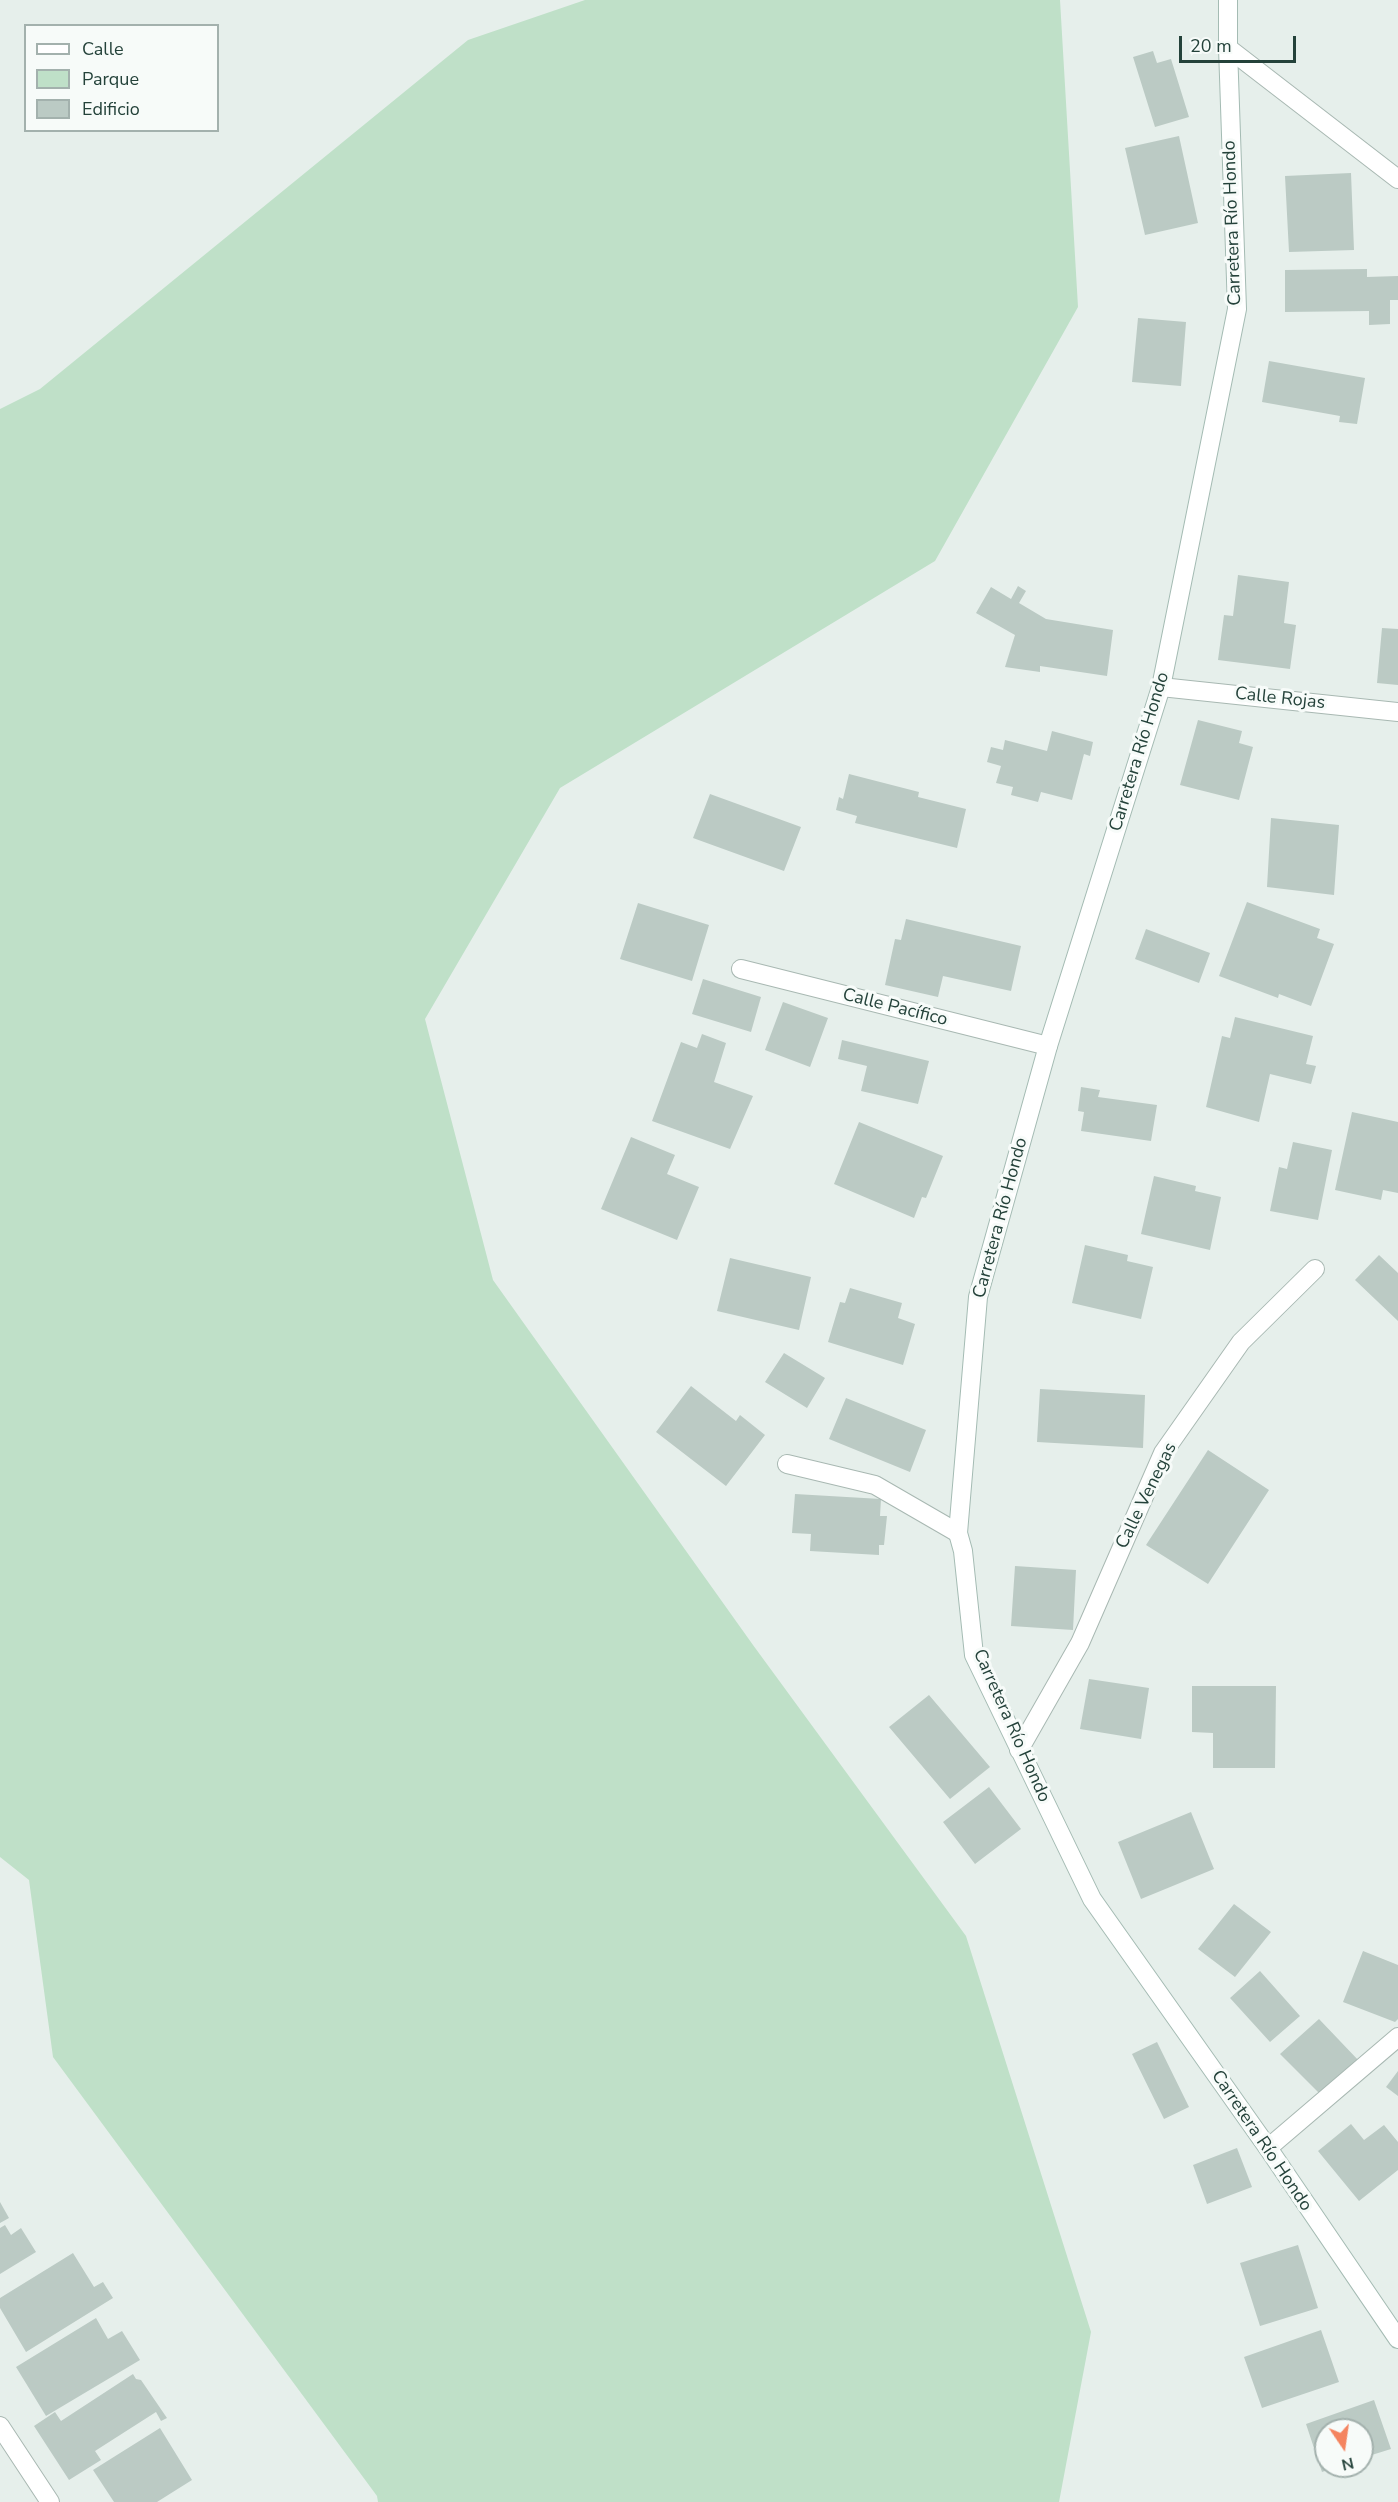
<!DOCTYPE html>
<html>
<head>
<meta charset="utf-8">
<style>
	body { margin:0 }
	#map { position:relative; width:1398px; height:2502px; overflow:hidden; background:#e6efeb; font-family:"Nunito Sans",sans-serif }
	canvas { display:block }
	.legend { position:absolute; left:24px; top:24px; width:195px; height:108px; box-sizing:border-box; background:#f7fbf9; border:2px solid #a3b1ad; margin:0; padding:8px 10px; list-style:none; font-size:18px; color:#24423a }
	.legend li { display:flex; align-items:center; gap:12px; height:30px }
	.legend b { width:30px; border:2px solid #a3b1ad }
	.north { position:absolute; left:1314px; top:2418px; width:60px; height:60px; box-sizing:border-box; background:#f7fbf9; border:2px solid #a3b1ad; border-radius:50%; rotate:167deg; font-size:16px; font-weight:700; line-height:24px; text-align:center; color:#24423a }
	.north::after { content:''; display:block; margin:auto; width:21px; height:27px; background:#f4845f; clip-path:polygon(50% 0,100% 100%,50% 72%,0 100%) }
	.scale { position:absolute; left:1179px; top:36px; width:117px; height:27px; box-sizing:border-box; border:3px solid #24423a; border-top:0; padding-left:8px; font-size:18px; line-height:21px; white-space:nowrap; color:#24423a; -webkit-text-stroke:4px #f7fbf9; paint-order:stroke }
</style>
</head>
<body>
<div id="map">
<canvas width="1398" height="2502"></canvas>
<ul class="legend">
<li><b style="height:8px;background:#fff"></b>Calle</li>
<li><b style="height:16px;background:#bfe0c8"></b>Parque</li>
<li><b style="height:16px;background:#bbcac4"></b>Edificio</li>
</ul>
<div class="north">N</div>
<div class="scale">20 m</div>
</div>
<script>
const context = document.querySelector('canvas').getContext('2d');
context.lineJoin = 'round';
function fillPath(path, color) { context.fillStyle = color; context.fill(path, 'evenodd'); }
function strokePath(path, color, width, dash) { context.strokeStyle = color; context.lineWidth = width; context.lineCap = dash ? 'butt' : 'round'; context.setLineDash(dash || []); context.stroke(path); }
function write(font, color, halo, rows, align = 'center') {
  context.font = font + ' "Nunito Sans",sans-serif'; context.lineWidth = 6; context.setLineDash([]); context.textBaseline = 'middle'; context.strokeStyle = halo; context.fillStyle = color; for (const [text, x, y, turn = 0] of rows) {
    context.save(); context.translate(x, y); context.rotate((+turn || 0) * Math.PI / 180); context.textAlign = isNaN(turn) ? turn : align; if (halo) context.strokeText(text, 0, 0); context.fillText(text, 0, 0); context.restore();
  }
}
fillPath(new Path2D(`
	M585,0H1060L1078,307L935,561L560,788L425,1019L493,1280L753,1645L966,1936L1091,2332L1059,2502H378L377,2496L53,2057L29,1880L0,1857V409L40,389L468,40Z`), '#bfe0c8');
fillPath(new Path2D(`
	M1153,51L1157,63L1171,59L1189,117L1155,127L1133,57Z
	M1179,136L1198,223L1145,235L1125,148Z
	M1351,173L1354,250L1289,252L1285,176Z
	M1367,269V277L1398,276V300H1390V324L1369,325V311L1285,312V270Z
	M1138,318L1186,322L1181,386L1132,382Z
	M1269,361L1365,378L1357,424L1339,422L1340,416L1262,402Z
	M1238,575L1289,582L1284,623L1296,625L1290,669L1218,660L1224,615L1233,616Z
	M1018,586L1026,591L1019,603L1046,619L1113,630L1107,676L1040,666V672L1005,667L1015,635L976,613L991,587L1011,599Z
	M1382,628L1398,629V685L1377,683Z
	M1198,720L1242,731L1239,743L1253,747L1239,800L1180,785Z
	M1052,731L1093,742L1090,756L1084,754L1072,800L1041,792L1038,802L1011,795L1013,787L996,783L1001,766L987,762L991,747L1003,750L1005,740L1047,751Z
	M849,774L919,792L918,797L966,809L957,848L855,823L857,816L836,810L839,797L843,799Z
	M710,794L801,827L784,871L693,838Z
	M1271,818L1339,825L1334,895L1267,887Z
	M1247,902L1320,929L1317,938L1334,944L1311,1006L1279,994L1278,998L1219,976Z
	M638,903L709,925L692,981L620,959Z
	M906,919L1021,946L1011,991L943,976L938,997L885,985L895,939L901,940Z
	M1146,929L1210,953L1199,983L1135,959Z
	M703,979L761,997L751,1032L692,1014Z
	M783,1002L828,1018L810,1067L765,1050Z
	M1235,1017L1313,1036L1306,1064L1316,1066L1311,1084L1270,1074L1259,1122L1206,1107L1222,1036L1230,1038Z
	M702,1034L726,1043L714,1082L753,1096L730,1149L652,1121L681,1042L697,1048Z
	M842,1040L929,1061L918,1104L861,1091L867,1066L838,1059Z
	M1081,1087L1100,1090L1098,1097L1157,1105L1151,1141L1081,1131L1084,1112L1078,1111Z
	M1352,1112L1398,1122V1193L1383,1190L1381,1200L1335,1190Z
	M859,1122L943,1156L926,1198L922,1197L914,1218L834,1184Z
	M631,1137L675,1155L667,1174L699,1187L677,1240L601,1209Z
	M1293,1142L1332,1150L1318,1220L1270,1211L1279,1167L1287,1169Z
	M1154,1176L1196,1186L1195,1191L1221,1197L1210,1250L1141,1234Z
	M1085,1245L1128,1255L1127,1261L1153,1267L1141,1319L1072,1303Z
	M1379,1255L1398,1273V1321L1355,1280Z
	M730,1258L811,1277L799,1330L717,1311Z
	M850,1288L902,1303L898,1318L915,1324L903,1365L828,1342L840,1302L845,1303Z
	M784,1353L825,1378L807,1408L765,1382Z
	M691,1386L736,1421L740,1415L765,1435L726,1486L656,1432Z
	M1040,1389L1145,1395L1143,1448L1037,1442Z
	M846,1398L926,1430L910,1472L829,1439Z
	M1208,1450L1269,1490L1208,1584L1146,1545Z
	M795,1494L881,1499L880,1516H887L884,1545H879V1555L810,1551L811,1534L792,1533Z
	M1015,1566L1076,1570L1073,1630L1011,1626Z
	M1089,1679L1149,1688L1141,1739L1080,1729Z
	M1192,1686H1276L1275,1768H1213V1733L1192,1732Z
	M929,1695L990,1767L950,1799L889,1727Z
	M989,1787L1021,1829L975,1864L943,1822Z
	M1191,1812L1214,1869L1141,1899L1118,1842Z
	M1234,1904L1271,1932L1235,1977L1198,1949Z
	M1363,1951L1398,1965V2019L1395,2022L1343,2002Z
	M1260,1971L1300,2016L1270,2042L1230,1998Z
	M1319,2019L1360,2062L1323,2097L1280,2054Z
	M1157,2042L1189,2107L1164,2119L1132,2054Z
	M1398,2071V2096L1386,2087Z
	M1351,2124L1364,2140L1384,2125L1398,2142V2170L1359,2201L1318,2151Z
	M1237,2148L1252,2187L1207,2204L1193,2165Z
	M0,2202L9,2218L0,2223Z
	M5,2225L11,2235L21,2228L36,2252L0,2274V2228Z
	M1298,2245L1318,2308L1260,2326L1240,2263Z
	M73,2253L94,2287L103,2282L113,2298L26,2352L0,2308V2298Z
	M96,2318L108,2339L122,2331L140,2360L46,2416L16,2367Z
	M1321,2330L1339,2382L1262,2408L1244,2357Z
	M133,2374L136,2379L141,2380L167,2418L161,2421L156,2412L95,2451L101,2460L69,2480L34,2426L55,2412L61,2421Z
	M1374,2400L1391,2449L1362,2458V2430H1326V2466H1338L1322,2472L1306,2424Z
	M160,2428L192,2480L157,2502H114L93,2470Z`), '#bbcac4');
const street = new Path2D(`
	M1228,48L1398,179
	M1161,687L1398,712
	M741,969L1048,1046
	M787,1464L875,1485L958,1533
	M1019,1750L1080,1643L1163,1453L1241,1342L1315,1269
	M1268,2148L1398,2037
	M0,2426L50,2502`);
const secondary = new Path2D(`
	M1228,0V48L1237,309L1161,687L1048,1046L978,1297L958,1533L963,1551L974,1655L1092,1899L1268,2148L1398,2339`);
strokePath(street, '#a8b8b2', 20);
strokePath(secondary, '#a4bbb3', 20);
strokePath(street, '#fff', 18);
strokePath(secondary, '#fff', 18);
write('18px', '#24423a', '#f7fbf9', [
	["Carretera Río Hondo",1233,223,-92],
	["Calle Rojas",1280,699,6],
	["Carretera Río Hondo",1140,752,-73],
	["Calle Pacífico",895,1008,14],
	["Carretera Río Hondo",1001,1218,-75],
	["Calle Venegas",1147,1496,-64],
	["Carretera Río Hondo",1011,1726,66],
	["Carretera Río Hondo",1261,2141,56]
]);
</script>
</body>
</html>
